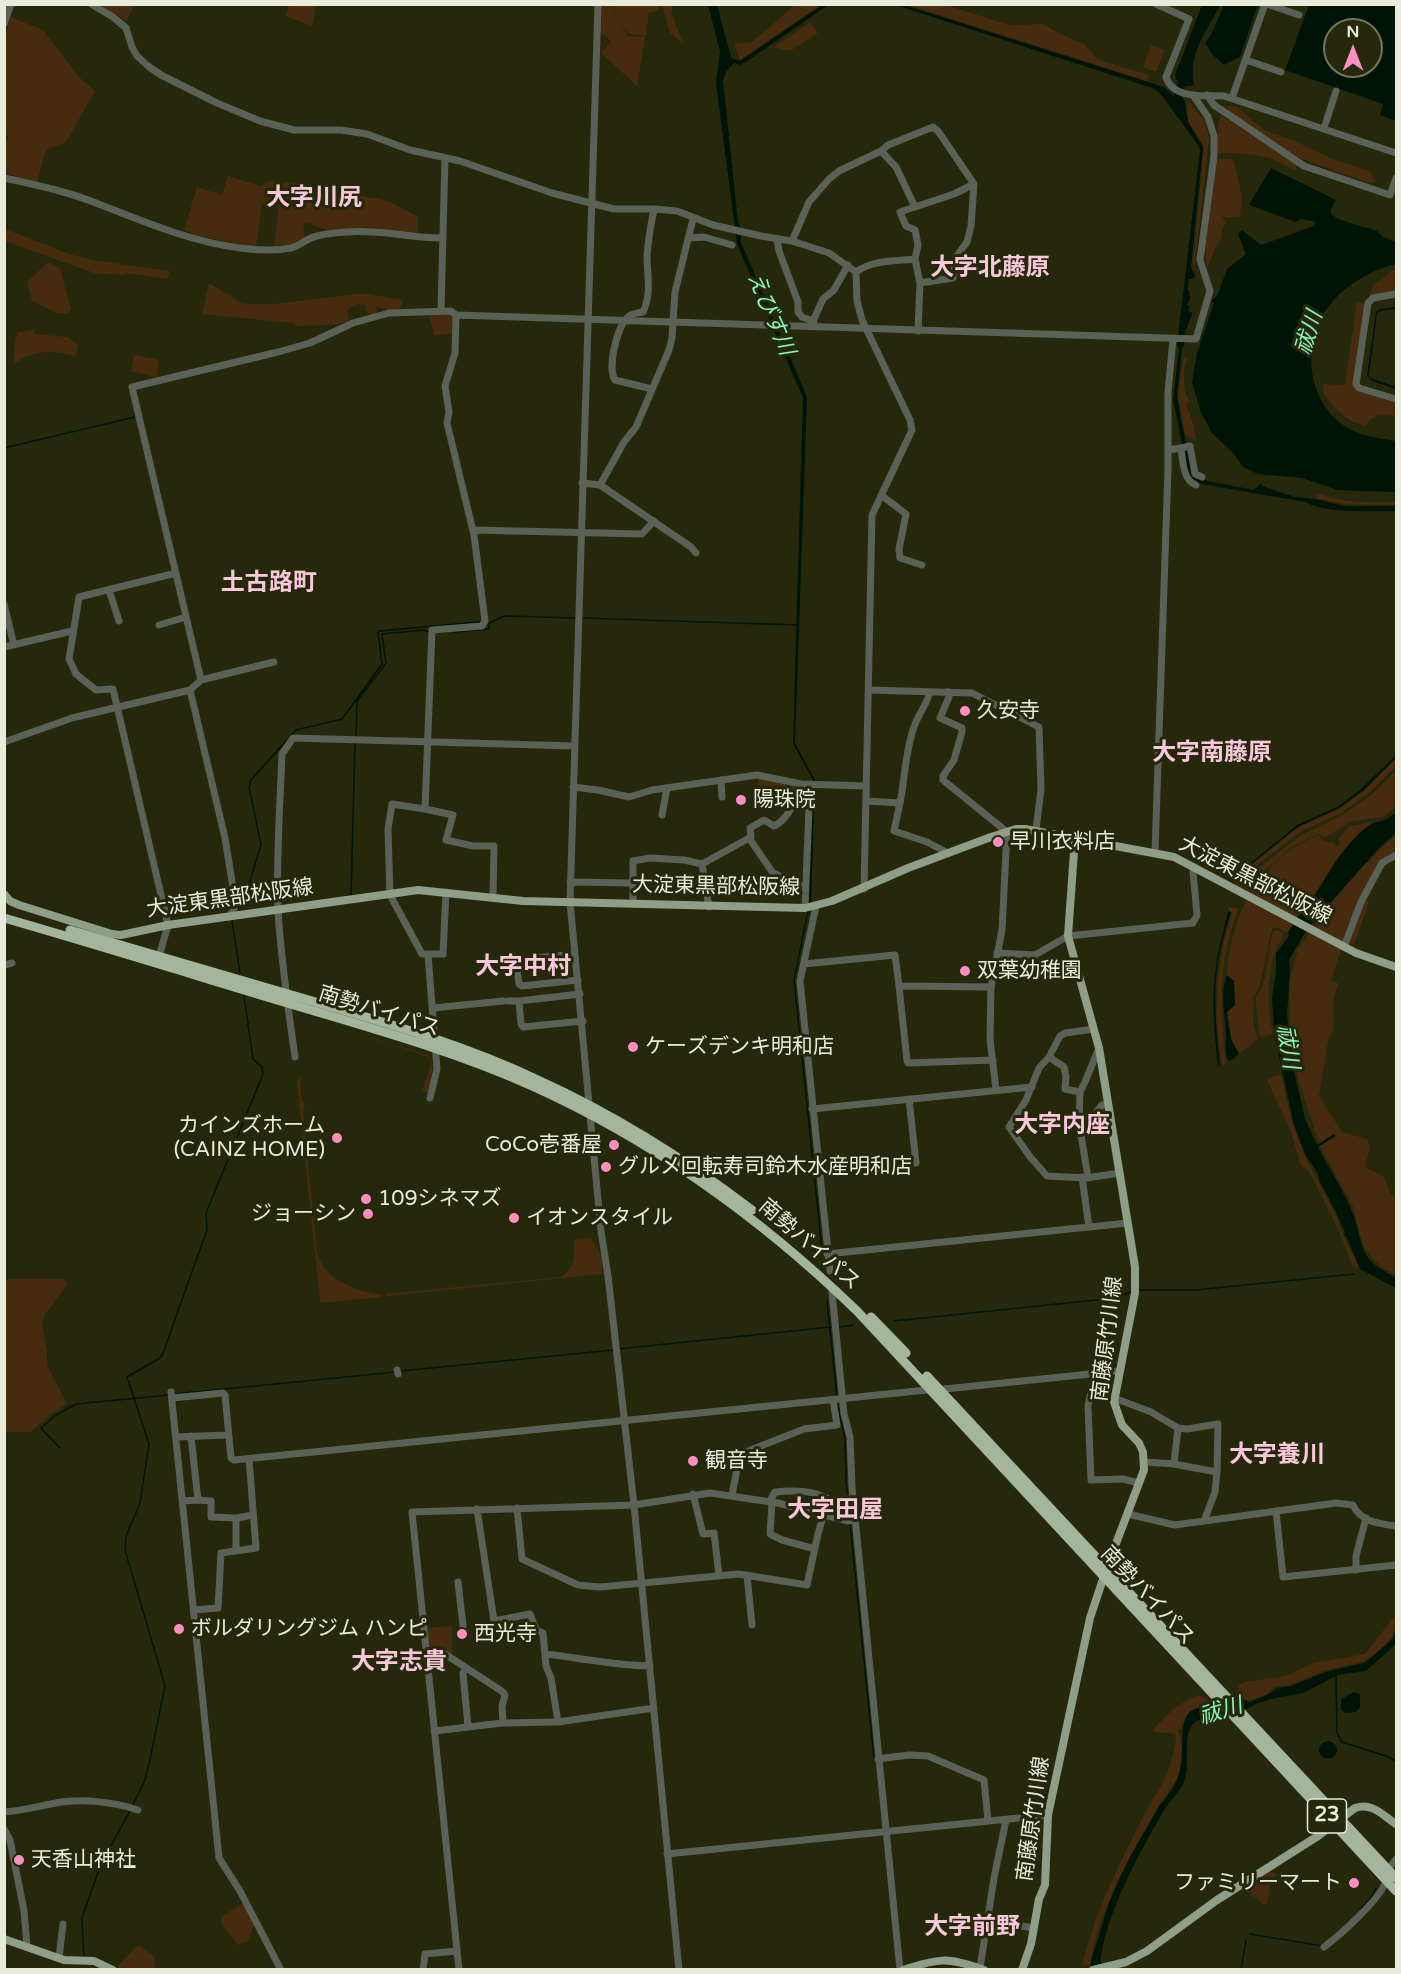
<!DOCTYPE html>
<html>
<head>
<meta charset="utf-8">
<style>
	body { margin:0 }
	#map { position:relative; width:1401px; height:1974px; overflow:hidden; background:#26280c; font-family:"Varela Round",sans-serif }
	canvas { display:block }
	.frame { position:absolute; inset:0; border:6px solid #e9ebdb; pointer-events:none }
	.north { position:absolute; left:1323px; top:18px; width:60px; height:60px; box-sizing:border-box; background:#26280c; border:2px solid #74765f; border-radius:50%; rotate:0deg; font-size:16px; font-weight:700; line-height:24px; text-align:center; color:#e9ebdb }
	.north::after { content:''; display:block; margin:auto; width:21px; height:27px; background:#fd8ec0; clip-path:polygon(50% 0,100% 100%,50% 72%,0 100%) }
</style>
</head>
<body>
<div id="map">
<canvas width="1401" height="1974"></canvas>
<div class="frame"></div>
<div class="north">N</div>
</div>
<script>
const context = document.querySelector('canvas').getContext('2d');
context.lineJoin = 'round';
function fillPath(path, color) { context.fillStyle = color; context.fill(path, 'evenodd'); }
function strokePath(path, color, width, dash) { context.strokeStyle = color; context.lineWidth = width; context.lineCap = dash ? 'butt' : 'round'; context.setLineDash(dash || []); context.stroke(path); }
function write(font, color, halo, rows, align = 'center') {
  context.font = font + ' "Varela Round","Noto Sans JP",sans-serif'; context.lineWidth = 6; context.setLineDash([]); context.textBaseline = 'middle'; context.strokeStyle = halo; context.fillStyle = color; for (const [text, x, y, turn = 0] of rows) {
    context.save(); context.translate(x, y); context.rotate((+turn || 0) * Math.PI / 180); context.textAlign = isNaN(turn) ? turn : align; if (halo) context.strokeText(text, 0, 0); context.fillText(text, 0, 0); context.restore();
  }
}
fillPath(new Path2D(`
	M289,4L316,5L312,26L286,16Z
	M99,5H134L127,21Z
	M600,5H612L617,19L613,5H659V10L649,13L646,36L629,34L618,22L629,36L645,37L637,86L601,53L611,41L599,31Z
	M662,5H673L671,13L683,43L670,33Z
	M795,5H821L740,60L734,44L752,42Z
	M908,5H946L1009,25L1044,24L1058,33L1084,44L1099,60L1149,75L1147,81Z
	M11,17L43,30L79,77L95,91L66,142L46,150L37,182L5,173V147L8,136L4,135V40Z
	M810,22L818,33L790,51L774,47Z
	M1151,45L1165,50L1156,72L1143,67Z
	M1189,101L1205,121L1209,138L1194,273L1193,261L1204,146L1188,121L1187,105Z
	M1227,106H1236L1264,130L1295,141L1332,159L1369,171L1376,182L1371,183L1349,176L1299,158L1229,111Z
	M1221,115L1297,165L1295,170C1287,167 1280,162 1272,159C1252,153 1238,153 1217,153L1218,127Z
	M1218,159H1232L1234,162C1238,179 1245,200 1239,217H1222L1226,223C1221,228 1223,234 1220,240C1215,249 1211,257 1208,267C1201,257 1214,180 1216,163Z
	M228,176L261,186L269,181L298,184L295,198L346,210L349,194L389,201L418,217V235L371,227L331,231L307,223L303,224L305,238L295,244L274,246L279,206L262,204L256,247L198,236L184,230L197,187L222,195Z
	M5,229L69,254L93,260L170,271L167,279L126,273L123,275L94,273L5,241Z
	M48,262L60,268L71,309L68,313H56L32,301L27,282Z
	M1396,268V291L1369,297L1373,286Z
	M209,283L242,303L252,304H273L356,294H368L403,300L400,309L390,310L376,307L378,313L372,316L366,311L365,305L358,304L347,310L349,321L334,325L296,326L292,323L202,314Z
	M1357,301L1365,304L1356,390L1396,403V417C1382,413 1374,414 1365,426C1346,421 1335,410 1323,393L1324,384L1345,385Z
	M429,313H452L454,316L453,333L434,336Z
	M34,329L35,334L68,337L78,345L75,356C53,350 33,349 14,364L15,338H17V333Z
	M134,355L159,360L156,377L131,371Z
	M1183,358H1187C1182,373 1183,388 1189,402L1186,404L1193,423L1196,441L1185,434L1178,397Z
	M1317,493C1342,503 1370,503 1396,502V505L1344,504L1316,498Z
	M1396,758V766L1370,792L1341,813L1300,832L1253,868L1242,888L1235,885L1236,882L1240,884L1244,871L1298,827L1340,809L1364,790Z
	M1396,771V806L1384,817L1352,821L1326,837L1318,834L1292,847L1262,873L1250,892L1246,890L1254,872L1301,835L1344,814L1372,794Z
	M762,777L798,786L794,795L793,791L785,787H779L777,798L781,799L790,796L794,799L787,810L759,795L758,780Z
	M1374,822L1357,835L1336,860L1311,903L1297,918L1288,932H1284L1277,927L1272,929L1260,985L1254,997L1253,1022L1258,1039L1239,1054L1231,1039L1227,1012L1235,1005L1234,981L1227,975C1230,924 1250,878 1293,848C1300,843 1310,839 1318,835L1322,840L1334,843L1336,847L1341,843L1337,840L1350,826Z
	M1396,835V852C1377,861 1371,879 1362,898L1369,902L1354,945L1344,941L1331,981L1338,983L1333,1003L1334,1029L1329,1036L1319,1096L1342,1132L1367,1139L1370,1147L1365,1167L1384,1177L1390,1194L1396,1199V1275L1386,1270L1375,1261L1363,1245L1352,1204L1321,1148L1297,1077L1290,1021L1289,981L1298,949L1341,890L1366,863H1368L1377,852Z
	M1229,907L1238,909C1235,921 1230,933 1227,945C1219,984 1221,1024 1226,1064L1222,1065C1213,1009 1216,966 1232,912L1227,911Z
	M1274,930L1280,931L1284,935C1266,963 1266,1002 1273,1034L1260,1037L1255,998C1271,980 1265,951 1274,930Z
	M338,1027L428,1055L433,1066L429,1092H422L431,1064L427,1056Z
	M1281,1074L1293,1125L1305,1156L1336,1216L1345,1240L1358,1265L1356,1269L1353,1267L1339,1231L1309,1171L1301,1166L1291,1132L1267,1080L1270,1078Z
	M300,1075L302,1101L305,1104L303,1113L317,1253C319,1259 322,1265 326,1270C336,1282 366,1295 381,1294L382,1297L321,1303L320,1300L297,1082Z
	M590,1238C600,1246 603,1261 602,1274L386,1296V1294L561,1277C575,1268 575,1255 574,1240Z
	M5,1279H64L68,1284L45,1314L42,1325L47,1350V1365L67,1404L52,1413L32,1431L29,1432H5Z
	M1396,1614V1627L1392,1637L1372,1657L1363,1662L1327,1670L1290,1685L1274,1687L1267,1694L1249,1701L1240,1697L1238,1686L1244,1682L1286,1676L1313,1663L1365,1654Z
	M452,1626V1653L449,1655L427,1653L425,1628Z
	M1198,1695L1208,1699L1204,1706C1189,1709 1186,1715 1181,1729L1177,1730C1184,1736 1183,1764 1179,1773C1174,1788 1162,1799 1155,1812C1137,1846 1116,1879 1103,1916C1097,1931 1093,1949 1090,1965L1082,1966C1096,1906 1125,1853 1153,1798C1166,1784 1174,1756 1176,1737L1174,1734L1155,1732L1154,1729C1168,1713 1179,1703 1198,1695Z
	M1269,1870L1276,1875L1275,1885H1270L1267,1904L1264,1905L1242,1887Z
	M242,1904L255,1922L248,1941L238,1945L221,1923L222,1916Z
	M138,1945L154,1956L155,1969H120L117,1967Z`), '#462b0e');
fillPath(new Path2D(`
	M708,5H717L731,57L733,59L741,60L822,5H828L746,62L740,65L734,63L726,72L723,80L738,222L741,230V242L807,397L795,743L815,780L811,903H808L813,780L793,744L803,398L737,244L716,83L720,51Z
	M896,5H904L1164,87L1174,96L1178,83L1175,75L1202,5H1220C1206,34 1188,52 1194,86H1185L1181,95L1185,102L1188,122L1203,147L1191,267L1195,275L1194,279H1189L1188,289L1190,293L1188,295L1191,296L1187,305L1190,306L1188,311L1193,313L1185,332L1184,346L1182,348L1177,397L1192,475L1197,479L1254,490L1261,483L1262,486L1294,497L1316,499L1344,506H1396V511C1371,511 1327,514 1305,502L1196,483L1189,477L1173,400L1179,349L1177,345L1200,150L1198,145L1163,97L1155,89Z
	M1224,5H1258L1240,57L1224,65L1212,54L1205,43L1212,33Z
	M1309,5H1396V121L1380,115L1383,104L1285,70ZM1335,30H1371V66H1335Z
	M1271,168L1336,200L1331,209V214L1338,219L1377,231L1383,237L1396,242V264C1374,269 1349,283 1334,300C1300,337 1304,402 1348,428C1363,437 1380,438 1396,441V492L1338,490L1302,478L1258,474L1243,467L1233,453L1212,433L1201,413L1192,382L1197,353L1214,303L1211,302L1218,294L1227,269L1246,254L1238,234L1242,230L1261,245L1314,226L1316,222L1301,219L1296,222L1249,205Z
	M1396,307V309L1380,311L1377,314L1369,375L1371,378L1396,387V389L1372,381L1367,375L1376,312L1380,309Z
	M1396,755V758L1364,790L1339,808L1298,827L1244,870L1239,883L1237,882L1242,870L1297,825L1337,807L1360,790Z
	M1396,813V833L1378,849L1311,925L1297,918C1324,888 1337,847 1371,824C1376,821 1380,822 1384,820C1389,819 1392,815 1396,813Z
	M1228,911L1231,912C1226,928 1221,945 1218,962C1213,996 1216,1031 1220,1065H1218C1214,1032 1211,1000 1216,966C1218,948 1224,930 1228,911Z
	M1293,925L1306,931L1289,960L1290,973L1287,1014L1291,1058L1305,1119L1317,1145L1334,1134L1336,1136L1318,1147C1330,1171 1346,1194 1355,1219C1359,1233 1360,1247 1369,1259C1377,1268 1387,1273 1396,1278V1288L1360,1269L1346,1236L1344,1235L1345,1232L1336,1212L1320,1182L1317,1172L1306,1156L1294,1125L1275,1038L1272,998L1276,972V953L1289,936L1288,932Z
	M1227,975L1234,981L1235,1005L1227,1012L1231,1039L1239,1054L1230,1061L1227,1059C1225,1051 1226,1044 1226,1036C1226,1015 1219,996 1227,975Z
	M1396,1629V1643L1394,1646L1366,1671L1338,1675L1303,1693L1271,1699L1256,1704L1245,1710L1225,1714L1208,1721L1205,1719C1176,1721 1193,1764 1184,1782C1179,1793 1169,1802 1163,1812C1138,1855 1109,1908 1101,1956C1100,1960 1102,1965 1102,1969H1090C1091,1956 1097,1943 1101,1930C1112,1886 1136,1845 1159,1807C1165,1798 1173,1790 1177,1780C1186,1761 1178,1726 1188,1714C1196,1704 1212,1709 1222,1706C1228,1705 1232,1700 1238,1698L1250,1702L1269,1694L1277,1688L1291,1686L1326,1672L1364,1663L1385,1646L1393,1638Z
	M1354,1692L1360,1694V1707L1356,1712L1345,1713L1341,1710V1699Z
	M1319 1750a9 9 0 1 1 18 0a9 9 0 1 1-18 0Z`), '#001307');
strokePath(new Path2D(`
	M4,448L135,417
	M583,618L797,625
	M453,632L489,629V623L504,616L575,618
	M356,737L357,701L386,663L382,634L424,630L430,633
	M351,896L355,742
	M237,910L245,897L261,845L249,787L251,780L296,730L342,719L382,664L378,633L379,631L480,622
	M808,912L794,980L822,1251
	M232,920L240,973
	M1138,1290H1195L1354,1274
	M827,1301L837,1398
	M894,1321L1116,1298L1133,1291
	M839,1327L853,1325
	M618,1349L831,1327
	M400,1371L614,1350
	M174,1394L396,1372
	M837,1402L845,1438L846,1482L850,1516
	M60,1448L41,1428L56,1415L76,1404L169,1395
	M850,1524L874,1759
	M1336,1676L1337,1733L1342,1742L1386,1756L1396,1761
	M132,1806L144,1783L150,1760L165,1686L125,1550L126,1536L140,1503L149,1444L127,1377L160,1358L163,1353L207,1230L206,1213L263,1074L262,1067L253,1059L244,996
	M1361,1909L1372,1897L1376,1888
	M1250,1934L1323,1946
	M84,1957L82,1918L101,1864L130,1811
	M1241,1970L1246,1940`), '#001307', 1.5);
strokePath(new Path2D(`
	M91,4L113,17L126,28L132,47L137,56L148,66L161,75L217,103L260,121L294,130H341L367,134L410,150L460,161L552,193L614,209H654L677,211L713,225L761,236L792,241L829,253L856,272L857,301L862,320L910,420L912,430L872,515L864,889
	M598,4L570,902L601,1231L608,1276L634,1505L679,1970
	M1156,4L1189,19L1166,77C1173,100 1206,95 1224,96L1396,153
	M1267,4L1299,15
	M4,24L11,4
	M1246,60L1281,72
	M1207,95L1214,105L1226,113L1304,166L1390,195L1396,178
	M1232,98L1265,4
	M1324,128L1336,91
	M881,151L896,167L915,207
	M4,178C37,185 70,192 101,205C147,223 192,242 240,248C256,250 275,251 291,248C299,246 304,241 311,238C322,233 335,233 347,232C380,229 410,238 442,238
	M688,238L704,237L732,245
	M777,239L779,251L798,302V312L802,317L813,321
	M792,241L809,202L829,179L839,171L881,151L888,145L933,127L938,131L974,184L971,226L967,242L956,257L953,278L920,283
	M856,272C871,260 896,261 915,259
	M1396,294L1373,298L1368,303L1356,384L1359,388L1396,399
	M441,310L445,158
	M814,322L813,321L823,299L834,290L848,265
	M918,331L920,283L915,259L918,245L915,230L906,226L900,212L954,194L974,184
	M652,389L615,380C607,368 617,325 629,316C633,313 638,313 643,312C652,293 647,275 647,256C648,240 651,224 654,209
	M1181,448L1190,446L1195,474L1202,477
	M1168,450L1181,448C1183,461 1183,481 1196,485
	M582,483L600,485L691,547L696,553
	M600,485L624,442L636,427L669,350L672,338L675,292L693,219
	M881,495L906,514L899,549L900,558L922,565
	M473,530L642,534L654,521
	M109,590L119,621
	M4,604L14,645
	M159,625L186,617
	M4,647L72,631
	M201,680L132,387L278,352L310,343L353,323L389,313L451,311L456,315L1196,339L1210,291L1200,260L1214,156V136L1208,117L1193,95
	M190,690L225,838L235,900L234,909L230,916
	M869,690L972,693L1039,727L1041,789L1036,830
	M948,692L949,697L940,718L962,728V732L954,760L943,776V780L1007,832L1002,930L991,987L990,1039L996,1090
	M4,742L72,718L190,690L201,680L274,662
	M721,780L722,797
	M573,787L598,790L629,797L652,790L757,775L801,784L866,786
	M866,801L900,803C905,778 905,752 914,727C918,715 927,704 930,692
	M900,803L894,831L927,842L948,853
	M425,809L432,630L482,626L485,621L474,535L447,423L449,412L445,386L455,353L456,315
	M662,815L667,788
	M749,838L773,873L805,887
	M1155,852L1168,469V392L1173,339
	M702,864L709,907
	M570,882L633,883
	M446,892L443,954H422L390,895L388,829L392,804L425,809L453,815L446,840L473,846H494L493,898
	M633,904V861L650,858L684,860L702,864L751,837L750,828L764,820L774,826C789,819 796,799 801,784
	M816,906L800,981L830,1271
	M805,908L810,784
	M1344,947L1361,902L1382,863L1396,855
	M997,953L1035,955L1068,936L1193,923L1197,915L1193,872L1195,867
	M575,954L516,960L519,984L522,986L578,980
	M428,955L437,1069L430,1098
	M158,960L168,925L113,689L96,690L76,674L69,659L79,597L176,573
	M504,961L516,960
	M804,964L895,955L899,986L991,987
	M4,965L12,963
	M899,986L907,1061L908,1063L993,1060
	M580,994L519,1001L521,1024L523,1027L583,1021
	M508,1001H519
	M433,1008L503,1001
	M1094,1029L1065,1033L1060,1036L1049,1057L1039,1068L1026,1100L1009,1127L1031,1158L1047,1176L1086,1178L1120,1173
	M1099,1048L1085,1082L1080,1092L1079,1123L1089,1122L1102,1105L1108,1104
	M295,1057C288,1008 281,960 278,911C276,859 280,806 282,754L293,738L574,746
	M1049,1057L1064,1067L1066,1076L1065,1089L1080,1092
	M909,1099L916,1163
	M812,1109L1032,1087
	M1079,1123L1088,1177
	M1082,1177L1089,1227
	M827,1254L1128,1223
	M832,1292L844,1414L850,1437L852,1487L900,1970
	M397,1370L398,1374
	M1095,1373L1088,1406L1091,1480L1123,1479L1139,1483
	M945,1389L1119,1371
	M171,1392L219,1858L240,1891L281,1970
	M172,1398L223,1393L225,1395L231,1458L234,1460L927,1390
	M1114,1398L1151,1412L1178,1428L1187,1429L1218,1424L1217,1472
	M176,1437L228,1435
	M1145,1462L1174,1464L1217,1472L1215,1492L1204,1521
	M1174,1464L1178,1428
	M693,1494L703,1534L714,1533L719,1575
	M732,1495L738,1464L743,1453L804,1429L837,1425L833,1400
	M198,1500L211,1501V1517L237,1518L253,1515
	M182,1501L198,1500L191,1436
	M772,1502L770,1534L782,1540L815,1549
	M517,1508L522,1559L578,1585L600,1587L739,1574L807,1585L818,1534L828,1499C814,1490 791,1490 775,1492L770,1501
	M477,1509L494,1621L530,1614L536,1630L543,1633L546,1666L551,1678L558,1722
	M1276,1511L1283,1577L1396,1565
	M1128,1514L1175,1525L1336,1503L1353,1505C1360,1522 1381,1524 1396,1526
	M236,1518V1551
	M1356,1570V1556L1366,1518
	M747,1575L752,1625
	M458,1582L463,1626
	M194,1610L218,1608L221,1553L256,1548L249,1459
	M426,1654H445L503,1692L505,1695L502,1706L503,1723
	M545,1654C580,1658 614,1665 650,1666
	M466,1668L463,1673L468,1727
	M434,1731L503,1723L558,1722L654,1708
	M878,1759L909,1755L928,1756L984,1780L988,1821
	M4,1812C20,1811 35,1807 51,1804C79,1798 111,1801 138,1810
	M4,1829L10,1840L24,1911L27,1946
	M667,1854L1048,1815
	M1390,1871V1867L1396,1859
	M989,1920L1033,1928
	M1324,1947C1339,1936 1383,1897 1386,1880
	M59,1958L63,1924
	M980,1968L994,1878L1006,1820
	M423,1970L425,1954L457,1951
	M459,1970L412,1512L634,1505L710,1493L778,1503L848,1521L855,1520`), '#5a6257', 7);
strokePath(new Path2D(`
	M4,894L10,901L19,905L112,934L121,935L168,925L418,890L523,901L805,908L832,901L908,868L991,837L1016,829H1025L1174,857L1356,953L1396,967
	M4,1939L64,1960L94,1961L113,1970
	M903,1970C939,1958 948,1957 984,1970
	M1022,1970L1031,1944L1039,1899L1045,1885L1048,1815L1090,1618L1107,1567L1144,1470L1143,1452L1139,1443L1122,1425L1114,1402L1135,1293V1267L1099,1048L1068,936L1075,838
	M1093,1970L1126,1962L1147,1951L1217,1900L1318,1836L1355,1808C1373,1802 1383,1816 1396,1824`), '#8f9e87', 8);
strokePath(new Path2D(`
	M4,918C98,945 191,974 284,1002C367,1027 452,1050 532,1086C654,1141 761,1218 857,1311L1396,1891
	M70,930C153,955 237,979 319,1003C394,1025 468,1047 538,1080C615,1115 685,1159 752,1210
	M871,1317L906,1353
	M927,1376L1396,1878`), '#a3b59a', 9);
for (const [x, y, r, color] of [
	[965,711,6,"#fd8ec0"],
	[741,800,6,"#fd8ec0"],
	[998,842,6,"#fd8ec0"],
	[965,971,6,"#fd8ec0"],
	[633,1047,6,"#fd8ec0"],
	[337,1138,6,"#fd8ec0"],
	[614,1145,6,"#fd8ec0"],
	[606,1167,6,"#fd8ec0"],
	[366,1199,6,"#fd8ec0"],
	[368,1214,6,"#fd8ec0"],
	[514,1218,6,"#fd8ec0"],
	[693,1461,6,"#fd8ec0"],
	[179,1629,6,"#fd8ec0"],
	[462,1634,6,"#fd8ec0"],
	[19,1860,6,"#fd8ec0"],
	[1354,1883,6,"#fd8ec0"]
]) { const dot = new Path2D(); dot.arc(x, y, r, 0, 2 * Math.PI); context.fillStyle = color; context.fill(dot); strokePath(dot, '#26280c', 2); }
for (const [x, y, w] of [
	[1327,1816,39]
]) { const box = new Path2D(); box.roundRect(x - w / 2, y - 17, w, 34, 4.5); context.fillStyle = '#26280c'; context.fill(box); strokePath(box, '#e9ebdb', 1.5); }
write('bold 20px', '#e9ebdb', null, [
	["23",1327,1816]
]);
write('21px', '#e9ebdb', '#26280c', [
	["久安寺",977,711],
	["陽珠院",753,800],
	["早川衣料店",1010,842],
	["双葉幼稚園",977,971],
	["ケーズデンキ明和店",645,1047],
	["カインズホーム",325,1126,"right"],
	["(CAINZ HOME)",325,1150,"right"],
	["CoCo壱番屋",602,1145,"right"],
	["グルメ回転寿司鈴木水産明和店",618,1167],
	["109シネマズ",378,1199],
	["ジョーシン",356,1214,"right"],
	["イオンスタイル",526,1218],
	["観音寺",705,1461],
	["ボルダリングジム ハンピ",191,1629],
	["西光寺",474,1634],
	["天香山神社",31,1860],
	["ファミリーマート",1342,1883,"right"]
], 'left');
write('21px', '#e9ebdb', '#26280c', [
	["大淀東黒部松阪線",1255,881,27],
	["大淀東黒部松阪線",716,887,1],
	["大淀東黒部松阪線",230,899,-8],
	["南勢バイパス",379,1012,17],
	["南勢バイパス",809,1245,41],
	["南藤原竹川線",1108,1339,-83],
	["南勢バイパス",1147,1596,47],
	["南藤原竹川線",1034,1819,-82]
]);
write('italic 22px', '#86f6ba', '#26280c', [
	["えびす川",770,314,67],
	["祓川",1310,333,-73],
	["祓川",1287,1047,81],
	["祓川",1221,1712,-17]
]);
write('bold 24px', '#f7c7da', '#26280c', [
	["大字川尻",314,199],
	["大字北藤原",990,269],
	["土古路町",269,584],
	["大字南藤原",1212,754],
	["大字中村",523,968],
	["大字内座",1062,1126],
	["大字養川",1277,1456],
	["大字田屋",835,1511],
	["大字志貴",399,1663],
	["大字前野",972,1928]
]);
</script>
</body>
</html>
